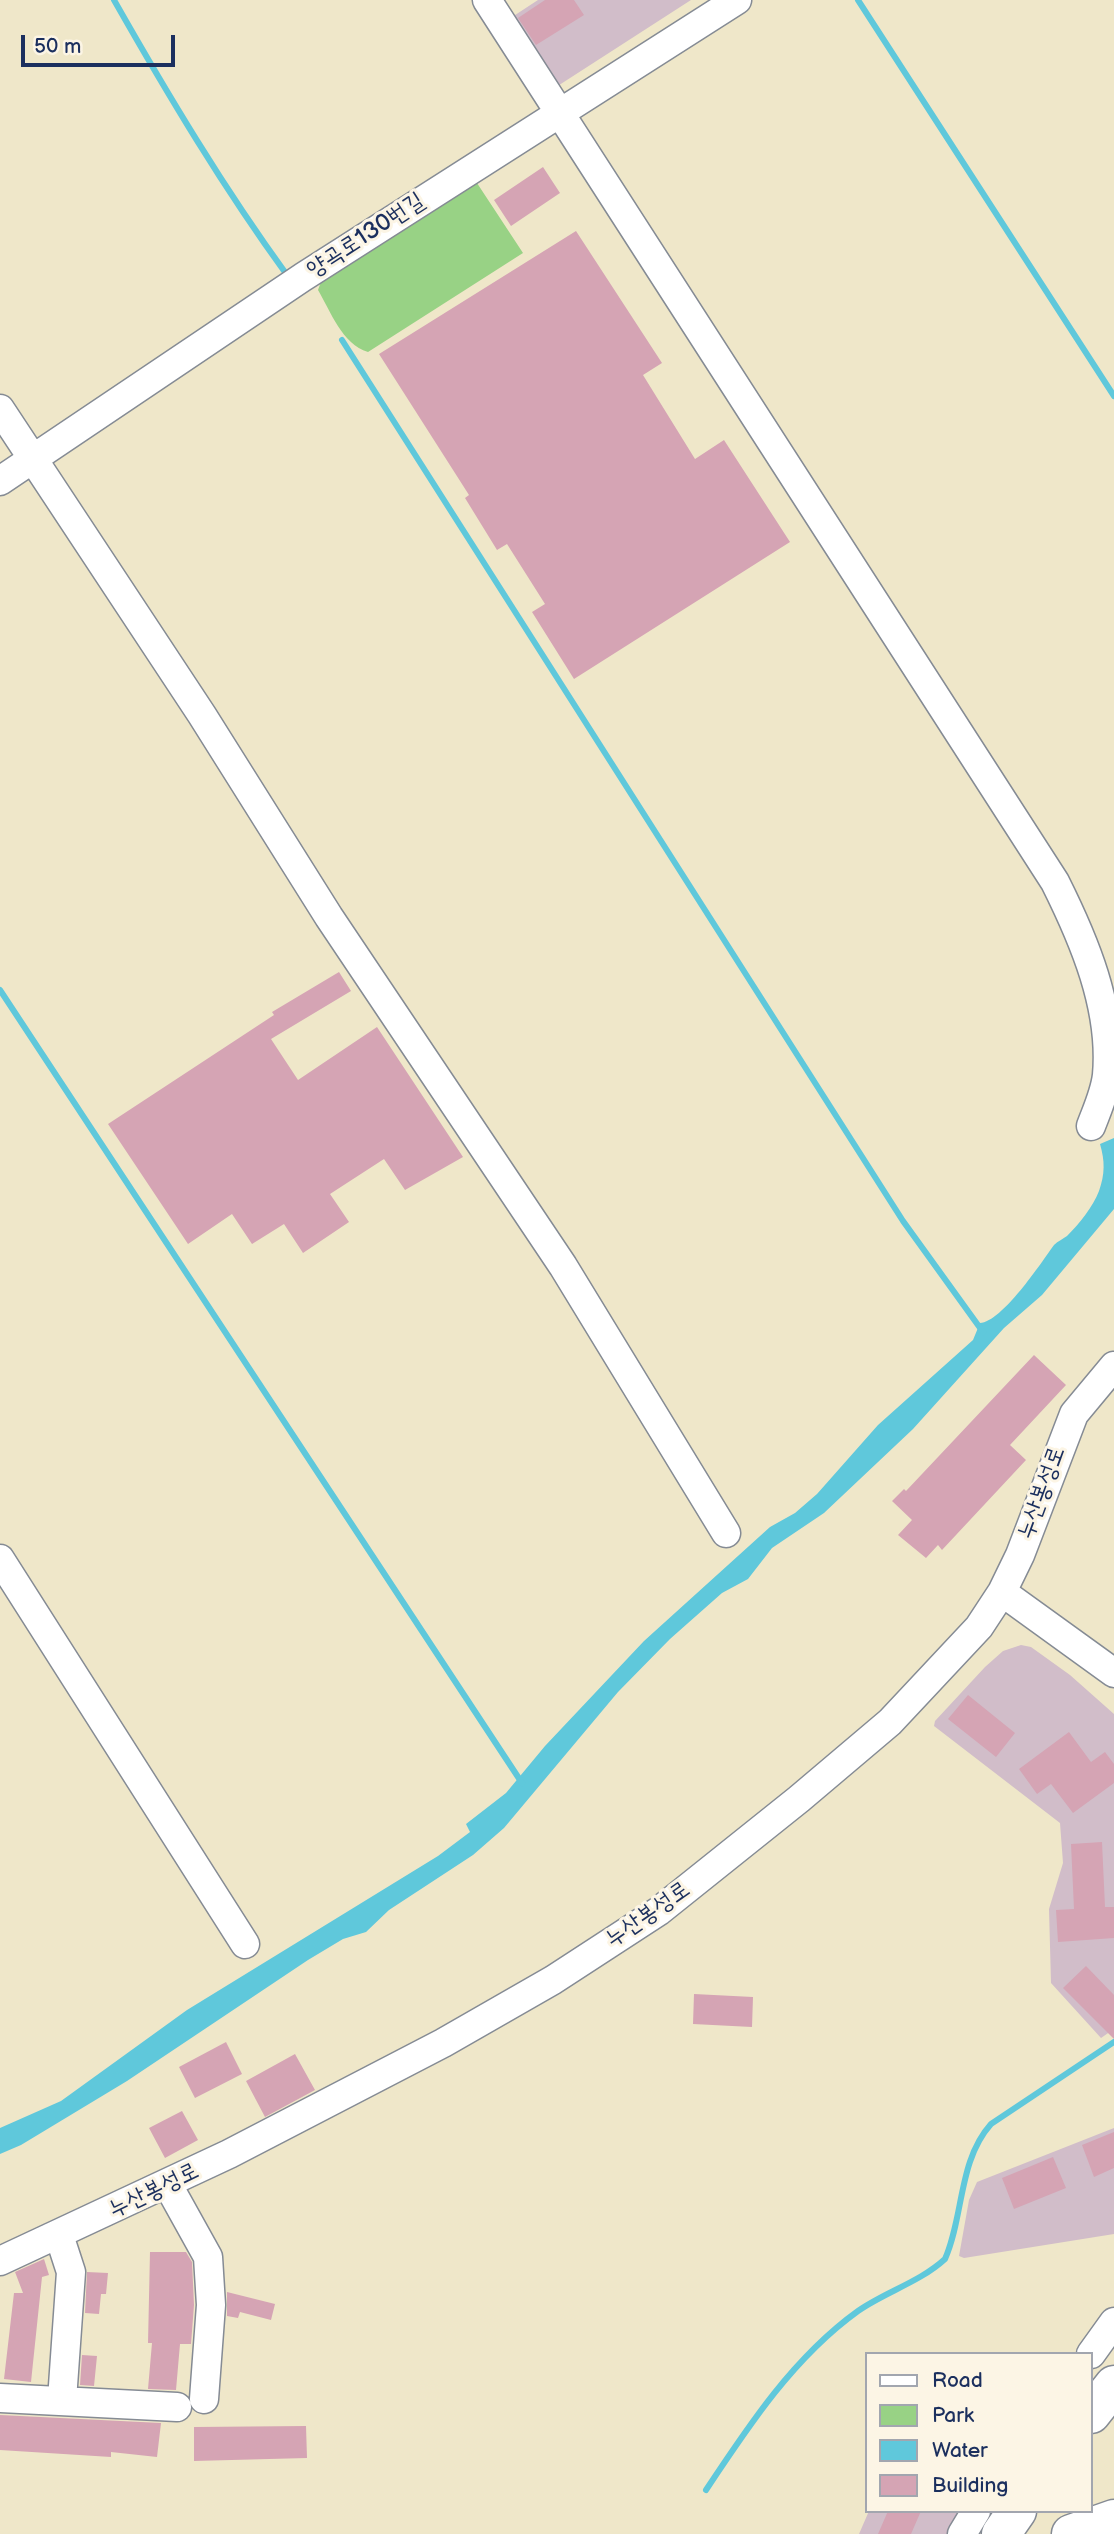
<!DOCTYPE html>
<html>
<head>
<meta charset="utf-8">
<style>
	body { margin:0 }
	#map { position:relative; width:1114px; height:2534px; overflow:hidden; background:#efe7c9; font-family:"Balsamiq Sans",sans-serif }
	canvas { display:block }
	.legend { position:absolute; left:865px; top:2352px; width:228px; height:161px; box-sizing:border-box; background:#fcf5e5; border:2px solid #a2a6af; margin:0; padding:9px 12px; list-style:none; font-size:21px; color:#1b2f5e }
	.legend li { display:flex; align-items:center; gap:14px; height:35px }
	.legend b { width:35px; border:2px solid #a2a6af }
	.scale { position:absolute; left:21px; top:35px; width:154px; height:32px; box-sizing:border-box; border:4px solid #1b2f5e; border-top:0; padding-left:9px; font-size:21px; line-height:24px; white-space:nowrap; color:#1b2f5e; -webkit-text-stroke:5px #fcf5e5; paint-order:stroke }
</style>
</head>
<body>
<div id="map">
<canvas width="1114" height="2534"></canvas>
<ul class="legend">
<li><b style="height:9px;background:#fff"></b>Road</li>
<li><b style="height:19px;background:#98d285"></b>Park</li>
<li><b style="height:19px;background:#5fc8db"></b>Water</li>
<li><b style="height:19px;background:#d5a4b4"></b>Building</li>
</ul>
<div class="scale">50 m</div>
</div>
<script>
const context = document.querySelector('canvas').getContext('2d');
context.lineJoin = 'round';
function fillPath(path, color) { context.fillStyle = color; context.fill(path, 'evenodd'); }
function strokePath(path, color, width, dash) { context.strokeStyle = color; context.lineWidth = width; context.lineCap = dash ? 'butt' : 'round'; context.setLineDash(dash || []); context.stroke(path); }
function write(font, color, halo, rows, align = 'center') {
  context.font = font + ' "Balsamiq Sans","Poor Story",sans-serif'; context.lineWidth = 6; context.setLineDash([]); context.textBaseline = 'middle'; context.strokeStyle = halo; context.fillStyle = color; for (const [text, x, y, turn = 0] of rows) {
    context.save(); context.translate(x, y); context.rotate((+turn || 0) * Math.PI / 180); context.textAlign = isNaN(turn) ? turn : align; if (halo) context.strokeText(text, 0, 0); context.fillText(text, 0, 0); context.restore();
  }
}
fillPath(new Path2D(`
	M538,0H691L553,89L509,19Z
	M1021,1645L1031,1647L1070,1675L1114,1714V2029L1101,2038L1051,1983L1049,1909L1063,1863L1060,1823L934,1726L935,1721L985,1667L1003,1651Z
	M1114,2128V2234L964,2258L959,2256L969,2200L977,2182Z
	M869,2511H965L951,2534H859Z`), '#d1bdc9');
fillPath(new Path2D(`
	M475,180L523,253L368,352C342,344 331,312 318,290L322,279Z`), '#98d285');
fillPath(new Path2D(`
	M1114,1138V1209L1042,1295L1004,1328L913,1429L824,1513L772,1548L748,1579L722,1593L670,1639L618,1692L504,1828L473,1855L389,1910L366,1932L343,1939L308,1960L127,2081L21,2145L0,2154V2128L61,2101L187,2010L438,1856L470,1832L466,1824L506,1793L545,1746L644,1641L770,1527L795,1513L817,1494L878,1425L973,1340L980,1323C1002,1322 1041,1263 1054,1245C1058,1241 1063,1239 1067,1236C1079,1224 1093,1207 1099,1191C1105,1174 1105,1161 1100,1144Z`), '#5fc8db');
strokePath(new Path2D(`
	M114,0C168,95 223,187 287,275
	M858,0L1114,396
	M342,340L903,1221L983,1332
	M0,990L522,1783
	M706,2490C749,2425 794,2357 858,2311C885,2292 920,2282 945,2259C964,2216 958,2161 991,2124L1114,2042`), '#5fc8db', 6);
fillPath(new Path2D(`
	M545,0H574L584,15L536,45L518,18Z
	M543,167L560,193L511,226L494,200Z
	M576,231L662,363L643,375L695,459L724,440L790,542L574,679L532,612L545,604L507,544L497,550L465,498L469,495L379,354Z
	M339,972L351,991L271,1039L298,1080L377,1027L463,1157L405,1190L384,1159L330,1194L349,1222L303,1253L284,1224L252,1244L232,1214L188,1244L108,1124L274,1015L272,1012Z
	M1034,1355L1066,1385L1010,1445L1026,1460L942,1550L938,1545L926,1558L898,1535L912,1520L892,1501L904,1489L906,1491Z
	M968,1695L1015,1733L996,1757L948,1719Z
	M1069,1732L1091,1762L1105,1752L1114,1764V1783L1073,1813L1051,1784L1037,1794L1019,1769Z
	M1102,1842L1105,1907H1114V1938L1058,1942L1056,1910L1074,1909L1071,1844Z
	M1086,1966L1114,1995V2039L1063,1988Z
	M694,1994L753,1997L752,2027L693,2024Z
	M226,2042L242,2074L195,2098L179,2067Z
	M295,2054L315,2090L265,2117L246,2081Z
	M182,2111L198,2140L165,2158L149,2128Z
	M1114,2132V2168L1094,2177L1082,2145Z
	M1053,2157L1066,2188L1014,2209L1002,2178Z
	M150,2252H186L192,2262L194,2305L191,2344H180L176,2390L148,2389L152,2343H148Z
	M44,2259L49,2275L42,2277L31,2382L4,2379L14,2293H23L15,2272Z
	M87,2272L108,2273L106,2294H101L99,2314L85,2313Z
	M227,2292L275,2304L271,2320L240,2312L238,2318L227,2316Z
	M82,2355L97,2356L94,2386L80,2385Z
	M0,2415L161,2423L157,2457L111,2452V2457L0,2450Z
	M306,2426L307,2458L194,2461V2427Z
	M888,2511H921L911,2534H878Z`), '#d5a4b4');
const minor = new Path2D(`
	M487,0L1055,882C1084,940 1113,1008 1107,1075C1105,1093 1097,1110 1091,1126
	M0,409L202,715L329,917L563,1266L726,1533
	M0,481L303,277L737,0
	M0,1559L245,1944
	M1002,1592L1114,1673
	M168,2185L208,2257L211,2305L204,2399
	M59,2235L71,2272L62,2400
	M0,2261L229,2154L443,2043L553,1980L659,1911L799,1799L890,1722L979,1627L1002,1592L1020,1555L1074,1414L1114,1366
	M1091,2354L1114,2322
	M0,2398L177,2407
	M962,2534L976,2511`);
const highway = new Path2D(`
	M1091,2414L1114,2385
	M1001,2534L1017,2511
	M1071,2534L1114,2519`);
strokePath(minor, '#858b94', 31);
strokePath(highway, '#858b94', 41);
strokePath(minor, '#fff', 28);
strokePath(highway, '#fff', 38);
write('24px', '#1b2f5e', '#fcf5e5', [
	["양곡로130번길",366,236,-33],
	["누산봉성로",1042,1493,-70],
	["누산봉성로",648,1915,-35],
	["누산봉성로",154,2191,-26]
]);
</script>
</body>
</html>
